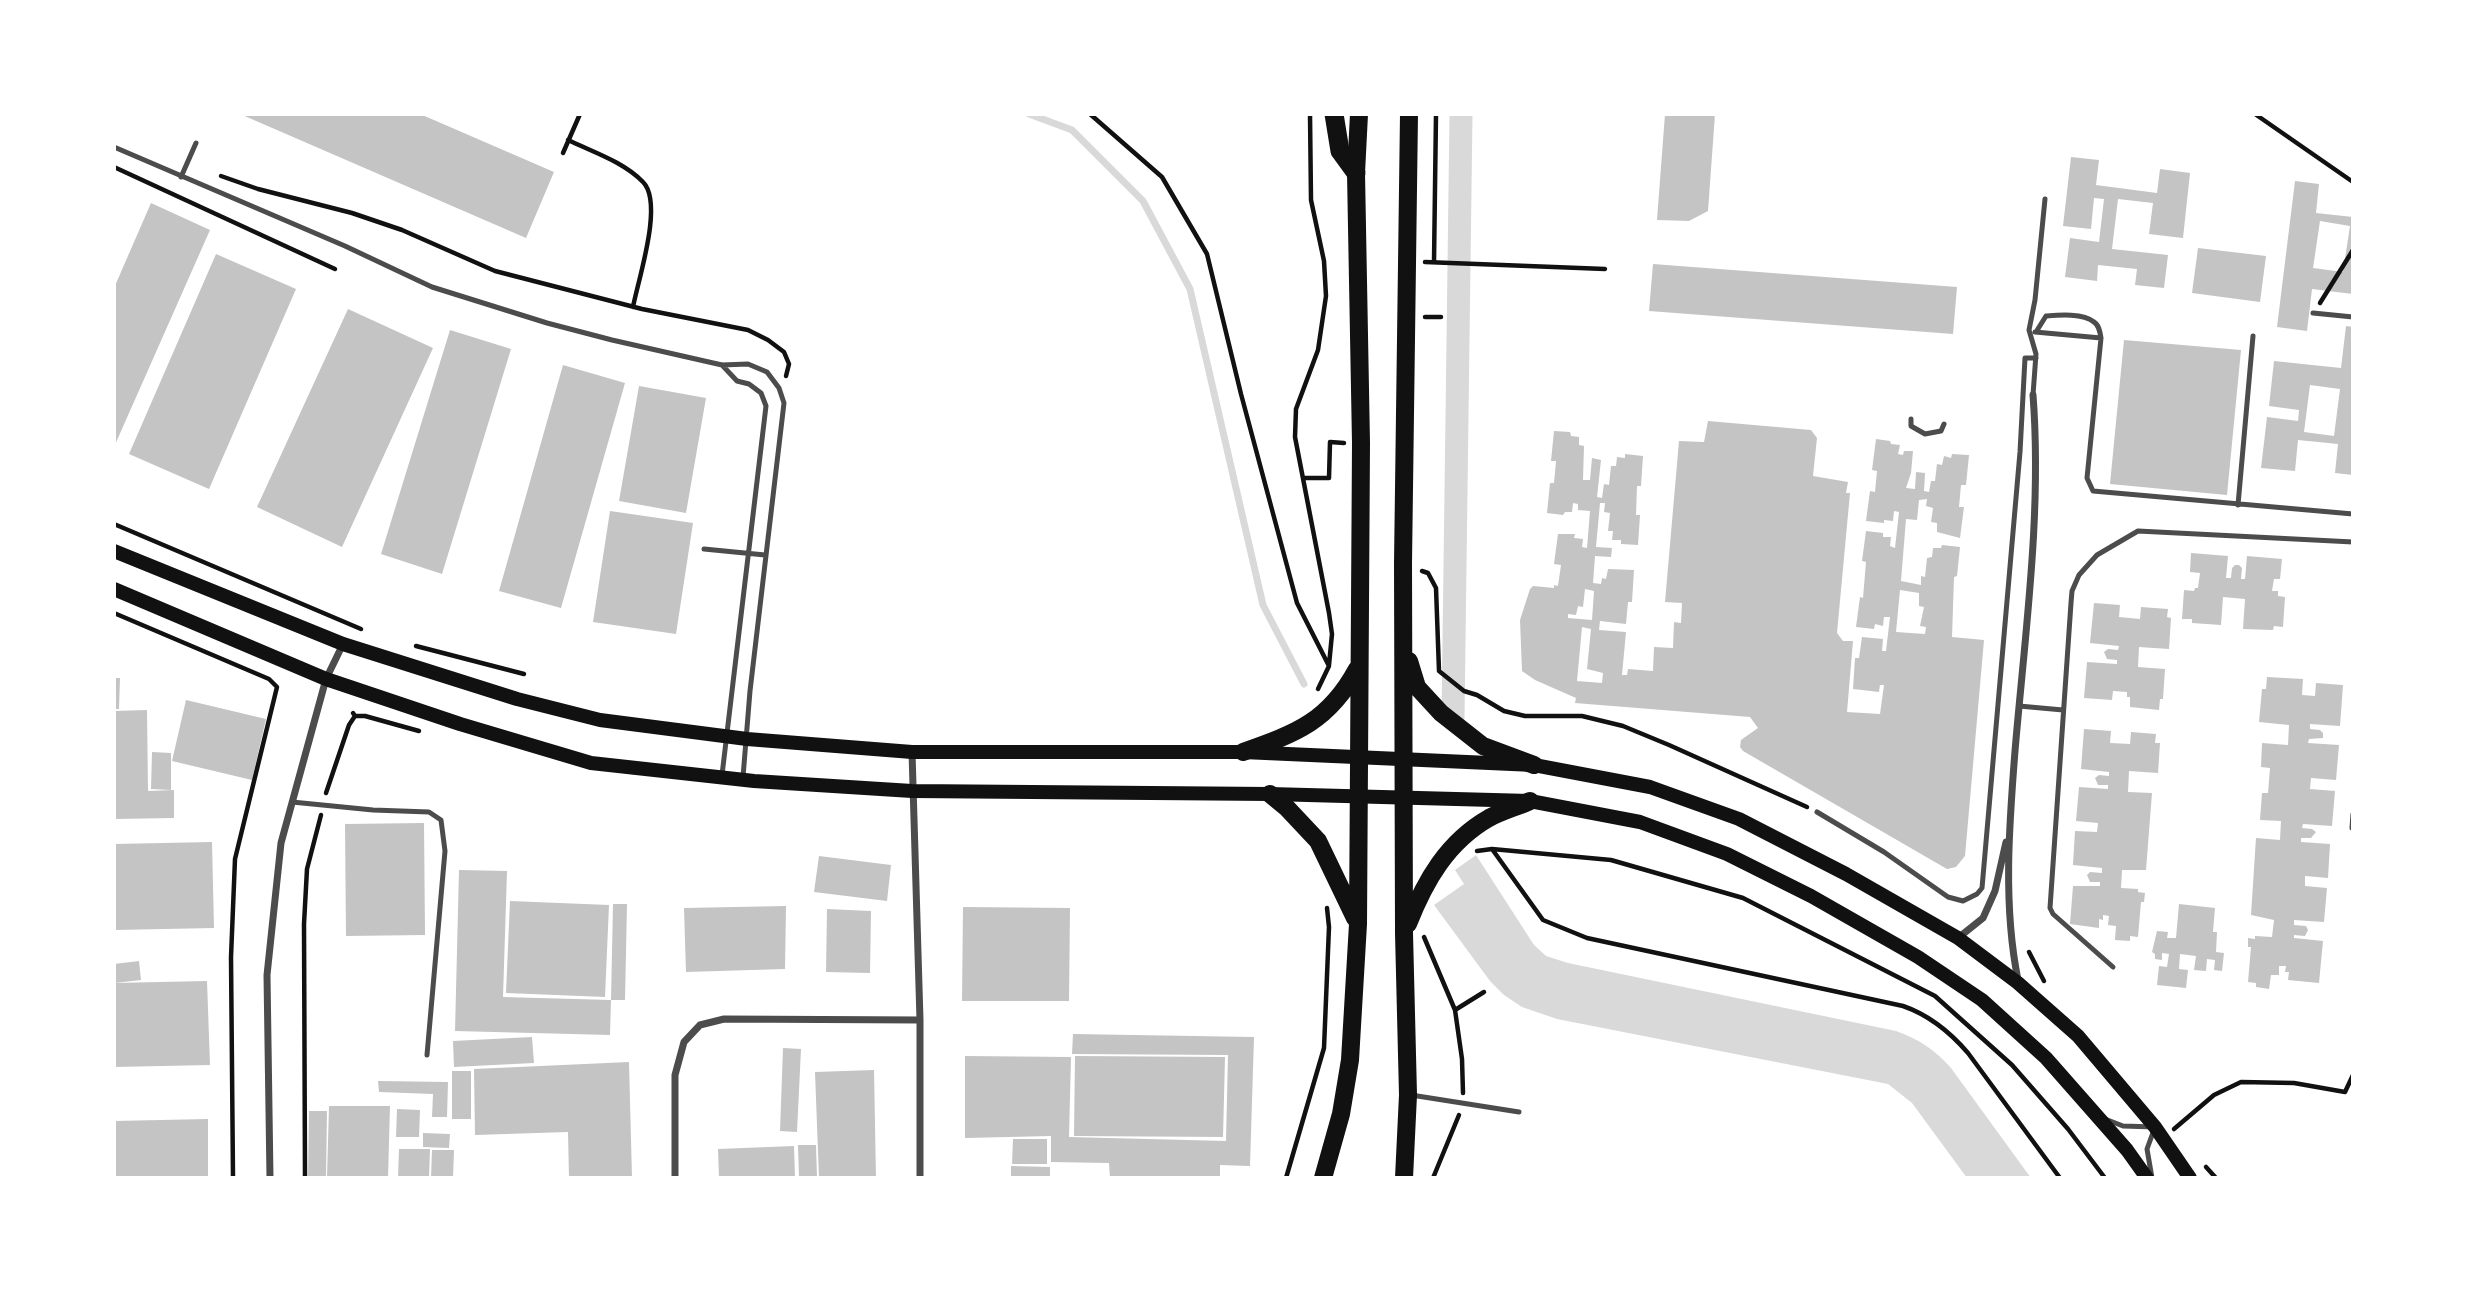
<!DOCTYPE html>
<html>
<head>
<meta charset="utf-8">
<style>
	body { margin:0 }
	#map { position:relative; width:2467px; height:1292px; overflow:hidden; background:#fff; font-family:"Golos Text",sans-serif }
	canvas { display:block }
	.frame { position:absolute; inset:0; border:116px solid #fff; pointer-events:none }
</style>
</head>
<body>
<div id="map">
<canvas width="2467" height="1292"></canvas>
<div class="frame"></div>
</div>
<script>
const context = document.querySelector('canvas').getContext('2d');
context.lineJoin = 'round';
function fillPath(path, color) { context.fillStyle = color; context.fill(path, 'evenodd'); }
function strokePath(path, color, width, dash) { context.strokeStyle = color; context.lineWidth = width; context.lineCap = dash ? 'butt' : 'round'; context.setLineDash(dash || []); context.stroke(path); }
fillPath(new Path2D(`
	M1476,855L1534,945L1546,956L1568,963L1896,1031C1919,1039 1935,1050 1951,1068L2031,1178H1967L1912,1103L1888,1084L1557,1019L1522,1007L1504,995L1490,981L1434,905L1464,884L1455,870Z`), '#d9d9d9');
strokePath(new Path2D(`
	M1029,114L1072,130L1143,201L1190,289L1263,605L1304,684`), '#d9d9d9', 7);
strokePath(new Path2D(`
	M1453,717L1461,114`), '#d9d9d9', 23);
fillPath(new Path2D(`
	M240,114H420L554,172L526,238Z
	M1665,114H1715L1708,211L1689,221L1657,220Z
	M2071,157L2099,160L2096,185L2157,193L2160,169L2190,173L2183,238L2149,234L2153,203L2118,199L2112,249L2168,255L2164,288L2135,285L2137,269L2098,265L2097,281L2065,277L2070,238L2099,242L2104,199L2094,198L2091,229L2063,226Z
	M2295,181L2319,184L2316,213L2353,217V294L2312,289L2307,331L2277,327ZM2320,221L2350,226L2343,272L2313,268Z
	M151,203L210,230L114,447V288Z
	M2198,248L2266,256L2260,302L2192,293Z
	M216,254L296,289L209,489L129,454Z
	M1653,264L1957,287L1953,334L1649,311Z
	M348,309L433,348L342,547L257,507Z
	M2346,326L2353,327V475L2335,473L2338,444L2298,440L2295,471L2261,468L2267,417L2298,421L2299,410L2269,406L2274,361L2341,368ZM2310,385L2340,389L2334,436L2304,432Z
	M450,330L511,349L442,574L381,554Z
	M2124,340L2241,350L2227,495L2110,484Z
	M563,365L625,383L561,608L499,591Z
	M639,386L706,398L686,513L619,501Z
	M1708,421L1811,430L1817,438L1813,476L1848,482L1846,493H1850L1837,633L1843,641H1853L1847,712L1880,714L1884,685H1880L1879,692L1853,689L1855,658H1859L1862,637L1883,639L1882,651H1886L1890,617H1884L1883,626L1875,624L1874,629L1856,627L1860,597L1863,598L1866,562L1862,561L1866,531L1883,533V537H1891L1890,546L1895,548L1899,512L1894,511L1893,521L1884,520V523L1866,521L1870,491L1875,492L1877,471L1872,470L1876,439L1890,441L1891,444L1900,445L1898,454L1903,455L1904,451H1913L1911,473L1906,488L1915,489L1916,472L1925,473L1924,491L1929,492L1931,481H1935L1937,464L1942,465L1944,456L1951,458L1952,454L1969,455L1966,485H1961L1959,507H1964L1960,538L1937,532V523L1931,522L1933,508L1926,506L1927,499L1919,500L1917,520L1906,519L1901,581L1921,585V576L1925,577L1927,558L1932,557L1933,548H1941L1942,545L1960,547L1957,576L1954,577L1952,637L1984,640L1965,856L1956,867L1947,869L1743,751L1740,747L1741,740L1758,728L1750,717L1575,703L1576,698L1535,680L1522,671L1520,620L1530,589L1533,586L1554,588V585L1558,586L1561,565L1554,564L1558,534H1575L1574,538L1583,539L1582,547L1587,548L1590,511L1578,510V504L1573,503L1572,512H1565L1563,515L1547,513L1550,483H1554L1556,461H1551L1554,431L1570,432L1571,436L1579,437V445L1584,446L1583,480H1590L1592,458L1601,460L1597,497L1602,498L1604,484L1609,485L1611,466H1616L1617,457L1625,458V454L1643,456L1641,486H1637L1636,515H1640L1638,545L1621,544V540H1612L1613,531H1608L1610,513L1604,512L1605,503H1600L1596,547L1612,548L1611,557L1595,556L1593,583L1601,584L1602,578L1606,579L1608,569L1634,570L1632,602H1628L1626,624L1600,621L1599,630L1626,632L1622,675H1627L1628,669L1653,671L1654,647L1673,648L1674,622L1681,623L1682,603L1665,602L1679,441L1704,442ZM1585,589L1594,591L1592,620L1568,618V614L1576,615L1578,606L1583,607ZM1900,590L1919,593V606L1924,607L1920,626L1926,627L1925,634L1896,632ZM1582,627L1591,629L1587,669L1603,673L1602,683L1577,681Z
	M610,511L693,523L676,634L593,622Z
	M2191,553L2228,556L2226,578H2231L2232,568L2235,565H2239L2242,568L2241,579H2245L2247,556L2282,559L2280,579H2274L2272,591H2278V596L2285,597L2283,627L2274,626L2273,630L2243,629L2245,599L2223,597L2221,625L2192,623V619H2182L2184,590L2194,591L2195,588H2198L2200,573L2190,572Z
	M2094,603L2120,605L2119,617L2140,619L2141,607L2168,609L2167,617L2171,618L2169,649L2139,647L2138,667L2165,669L2163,699H2160L2159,710L2130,707V697H2127V692L2113,691L2112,700L2084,698L2087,662L2117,664V660L2107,659L2104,652L2108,649L2118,650L2119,646L2090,643Z
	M2267,677L2303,679L2302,695L2315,696L2316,683L2343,685L2340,726L2310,724V729L2320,730L2323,733V738L2309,739L2308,743L2339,745L2336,780L2311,778L2310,789L2335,791L2332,826L2303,824L2302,828L2312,829L2316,832L2311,838H2301V842L2330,844L2328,878L2305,876V886L2327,888L2324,922L2294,920V925L2306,926L2308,930L2305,936L2294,935V938L2323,941L2319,983L2288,980L2289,972H2285L2286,966H2279V975H2271L2269,989L2256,987V983L2248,982L2251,947H2248V938L2255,939V936L2272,937L2274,920L2251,915L2256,838L2280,840L2281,821L2260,820L2262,793H2268L2270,768L2261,767L2262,743L2288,745L2289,725L2259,722L2262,689H2266Z
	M114,678H120L119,709H114Z
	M186,700L266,719L252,780L172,761Z
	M147,710L148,791L174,790V818L114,819V711Z
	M2084,729L2111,731L2110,743L2130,744L2131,732L2156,734L2155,743H2160L2158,773L2129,771L2128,792L2152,793L2146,870H2122L2121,888L2138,889V892L2145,893L2144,902H2141L2138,937L2130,936V941L2115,940L2116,926L2108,925L2109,916L2103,915V920L2099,919V928L2070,924L2073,886H2100V882H2090L2087,875L2090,872L2102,873V868L2073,865L2075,831L2097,832L2098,823L2076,821L2079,787L2108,789V785H2098L2095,778L2099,775L2109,776V772L2081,769Z
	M152,752L171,753V790L151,789Z
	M424,823L425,935L346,936L345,824Z
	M212,842L214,928L114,930V844Z
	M819,856L891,865L887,901L814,892Z
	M459,870L507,871L503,997L611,1000L613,904H627L625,1000H611L610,1035L455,1031Z
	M510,901L609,905L605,997L506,993Z
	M2179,904L2215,908L2213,932H2217L2216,952L2224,953L2222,971L2214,970L2215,960L2207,959L2206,971L2194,970L2196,956L2180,954L2179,969L2188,970L2186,988L2157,985L2159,966L2167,967L2169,954L2162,953V960L2155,959V954L2152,952L2157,931L2168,932L2167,938H2176Z
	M786,906L785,969L686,972L684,908Z
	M963,907L1070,908L1069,1001H962Z
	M827,909L871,911L870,973L826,972Z
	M139,961L141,980L114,983V964Z
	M207,981L210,1065L114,1067V983Z
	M1073,1034L1254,1037L1250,1166L1220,1165V1178H1110L1109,1163L1051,1162V1136L965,1138V1056L1071,1057L1069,1137L1226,1141L1228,1055L1072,1054Z
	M532,1037L534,1063L454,1067L453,1041Z
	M783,1048L801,1049L797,1132L780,1131Z
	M1075,1056L1225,1057L1223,1137L1074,1136Z
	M629,1062L632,1178H569L568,1132L475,1135L474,1069Z
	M874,1070L876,1178H819L815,1072Z
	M452,1071H471V1119H452Z
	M378,1081L448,1082L447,1117H432L433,1094L379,1092Z
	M329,1106H390L388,1178H327Z
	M397,1109L420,1110L419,1137H396Z
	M309,1111H327L326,1178H308Z
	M208,1119V1178H114V1121Z
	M423,1133L450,1134L449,1148L423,1147Z
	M1013,1139H1047V1164H1012Z
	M798,1145H816L817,1178H799Z
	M794,1146L795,1178H719L718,1149Z
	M399,1149H430L429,1178H398Z
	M432,1150H454L453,1178H431Z
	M1011,1166L1050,1167V1178H1011Z`), '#c4c4c4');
strokePath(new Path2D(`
	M1090,114L1162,177L1207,254L1241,394L1297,603L1329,666L1318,689
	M1310,114L1311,200L1324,261L1326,296L1318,350L1296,409L1295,437L1329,613L1332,634L1329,665
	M2255,114L2353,182
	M568,140C593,152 624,162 643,182C664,203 638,280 633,307
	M563,153L580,114
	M114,167L335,269
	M221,176L258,189L352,213L402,230L495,271L642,309L748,330L768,340L784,352L789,364L786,376
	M1425,262L1605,269
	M1434,262L1436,114
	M2320,303L2353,250
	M1425,317H1441
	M1303,478H1329L1330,442L1344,443
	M114,524L361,629
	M1422,571L1428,573L1436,588L1439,671L1464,691L1477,695L1504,711L1525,716H1582L1623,726L1669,745L1807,807
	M114,613L269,679L277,687L235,859L231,957L233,1178
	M416,646L524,674
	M355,716H365L419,731
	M326,793L349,725L355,716L353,713
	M1492,849L1611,860L1743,898L1935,996L2012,1065L2068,1129L2105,1178
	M1477,851L1492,849L1543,920L1587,938L1903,1006C1929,1015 1950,1032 1968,1053L2060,1178
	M1424,937L1455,1010L1462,1059L1463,1093
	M2029,952L2044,981
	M1455,1010L1484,992
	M2174,1129L2214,1095L2241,1082L2294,1083L2345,1092L2353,1075
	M2206,1167L2216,1178
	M305,1178L304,924L307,869L321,815
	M1286,1178L1324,1048L1329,927L1327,908
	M1433,1178L1459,1115`), '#111', 4.5);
strokePath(new Path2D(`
	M114,147L345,246L432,287L547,323L612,340L722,365L748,364L767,372L779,388L784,403L750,691L743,777
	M181,177L196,143
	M2313,313L2353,317
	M2035,332L2101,338
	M2036,332L2046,316C2059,315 2083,313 2094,322C2099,325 2100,332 2101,338L2087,478L2093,491L2353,514
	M2033,395L2036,354L2029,330L2035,300L2045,199
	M1911,419V426L1925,434L1941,431L1944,424
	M2238,505L2253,336
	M704,549L765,555
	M2019,706L2063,710
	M722,775L766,406L761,393L749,384L737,381L722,365
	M292,802L373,810L429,812L441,820L445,851L427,1055
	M1817,812L1884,852L1948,897L1963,901L1977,894L1982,888L2020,452L2025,358H2036
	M2352,828L2353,814
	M2113,967L2053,914L2050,908L2071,603L2072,591L2079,575L2097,555L2138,531L2353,542
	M1411,1095L1519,1112
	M2105,1119L2123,1126L2155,1127L2147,1149L2152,1178`), '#4c4c4c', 5);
strokePath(new Path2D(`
	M912,752L920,1020V1178
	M1958,938L1983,918L1995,891L2006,842
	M2018,980C2003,906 2009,827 2015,751C2025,633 2042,513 2033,395
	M270,1178L267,975L281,843L326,679L343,644
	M675,1178V1075L684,1042L700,1025L724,1019L920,1020`), '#4c4c4c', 7);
strokePath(new Path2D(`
	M114,551L343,644L517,699L600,720L747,739L912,752H1243L1534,765L1650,787L1739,819L1846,874L1958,938L2018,983L2078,1036L2155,1127L2190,1178
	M114,589L326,679L460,724L591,763L754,781L912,791L1270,794L1530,801L1640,822L1727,854L1811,896L1918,957L1982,1000L2046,1058L2127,1150L2147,1178`), '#111', 14);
strokePath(new Path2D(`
	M1409,661L1417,687L1441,713L1483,746L1534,765
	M1243,752C1297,733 1329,721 1357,669
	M1270,794L1287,808L1318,841L1355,918
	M1408,924C1425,881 1447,842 1489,818C1502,811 1517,807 1530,801
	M1323,1178L1341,1114L1350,1060L1358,924L1361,443L1356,173L1359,114
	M1404,1178L1408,1095L1404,933L1403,563L1409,114`), '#111', 18);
strokePath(new Path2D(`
	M1334,114L1340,151L1356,173`), '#111', 19);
</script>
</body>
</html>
